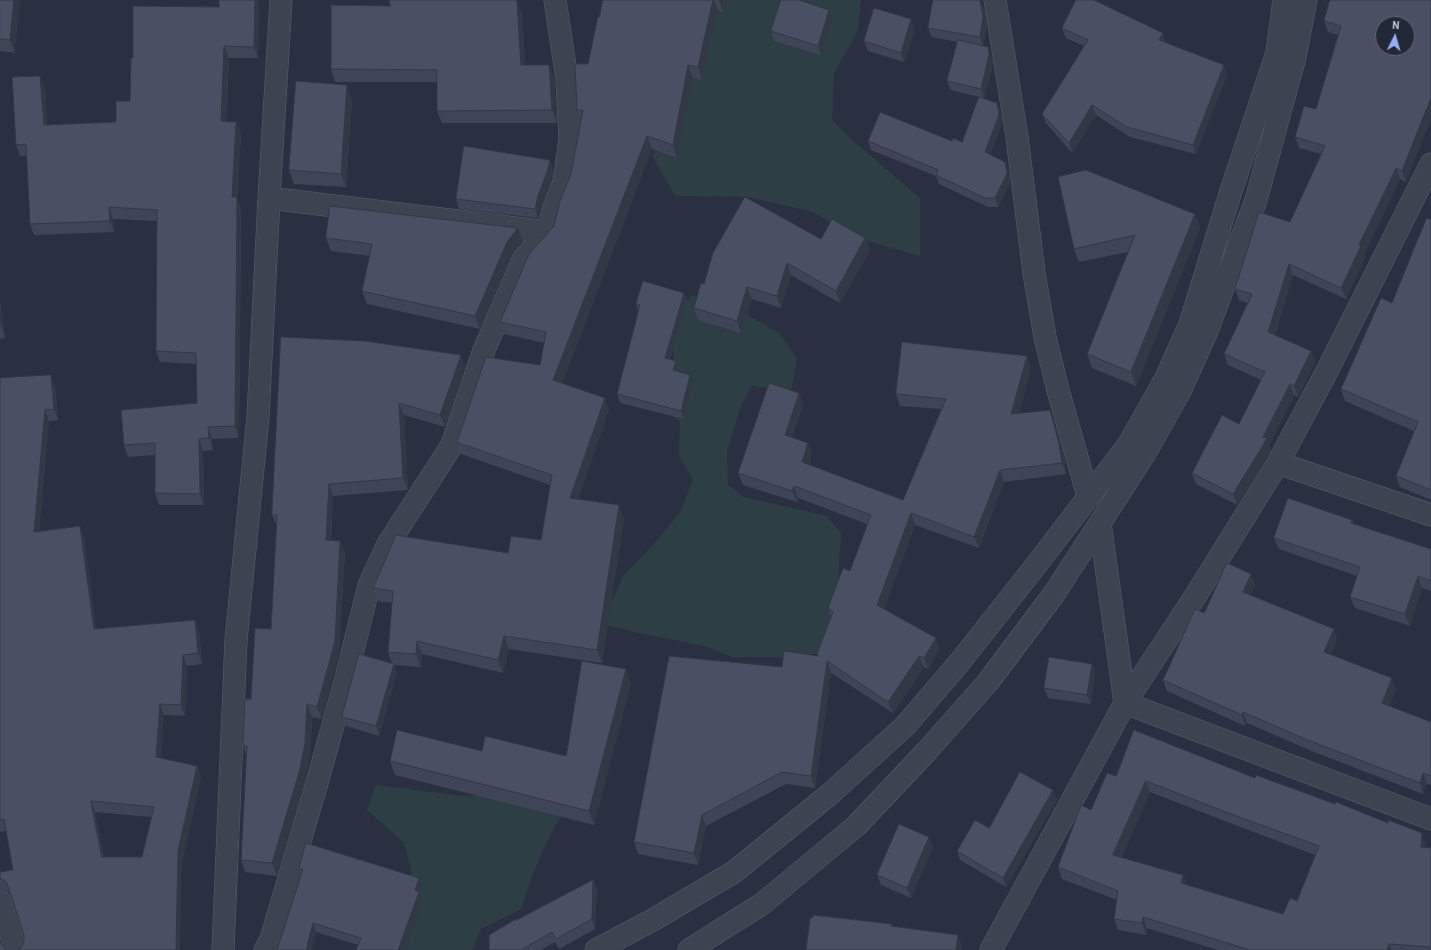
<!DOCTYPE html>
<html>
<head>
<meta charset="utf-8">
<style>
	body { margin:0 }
	#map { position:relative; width:1431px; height:950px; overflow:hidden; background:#2a3042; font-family:Barlow,sans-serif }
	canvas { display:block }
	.north { position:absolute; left:1375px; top:16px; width:40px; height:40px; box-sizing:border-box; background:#232838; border:1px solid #606473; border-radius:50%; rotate:5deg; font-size:11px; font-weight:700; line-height:16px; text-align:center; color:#bbbfcc }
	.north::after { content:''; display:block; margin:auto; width:14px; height:18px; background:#9badf1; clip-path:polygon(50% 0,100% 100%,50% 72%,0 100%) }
</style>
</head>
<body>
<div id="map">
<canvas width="1431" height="950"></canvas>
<div class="north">N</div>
</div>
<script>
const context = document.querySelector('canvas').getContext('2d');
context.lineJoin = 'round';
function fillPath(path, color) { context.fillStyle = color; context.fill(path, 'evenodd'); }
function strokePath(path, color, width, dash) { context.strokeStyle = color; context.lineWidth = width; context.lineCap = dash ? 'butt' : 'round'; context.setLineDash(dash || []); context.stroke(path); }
fillPath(new Path2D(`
	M717,0H861L858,30L834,74L832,120L857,144L920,198V256L867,241L810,211L747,197L675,196L652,156Z
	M728,294L751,317L780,334L797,359L791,391L752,386L741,406L727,451L728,485L744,497L827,516L841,533L837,597L831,652L783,657H732L704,646L635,632L602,624L623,576L655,543L680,512L693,480L679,456L680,421L667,413L676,376L669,321L691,296Z
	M510,759L584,771L550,836L533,873L521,909L481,929L472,950H400L417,895L404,843L367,810L376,785L472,797Z`), '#2d3e44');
const minor = new Path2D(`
	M995,0L1017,137L1034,273L1045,337L1058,390L1088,496
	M269,198L548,232
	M1278,463L1431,515
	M1100,523L1125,703L1431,819
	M0,901L16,950
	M223,950L236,640L258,417L269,198L281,0
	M265,950L271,939L317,783L346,678L369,585L388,544L452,445L484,350L523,260L548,232L553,210L564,182L570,139L567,79L555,0
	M991,950L1125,703L1196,595L1278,463L1326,373L1431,164`);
const tertiary = new Path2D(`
	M596,950L651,921L734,872L830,794L905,726L959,663L1037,564L1129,444L1165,380L1190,324L1231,191L1277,53L1284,0
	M689,950L762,904L856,826L926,752L988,682L1054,594L1100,523L1145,453L1181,389L1207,331L1256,200L1295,57L1306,0`);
strokePath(minor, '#595e6d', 23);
strokePath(tertiary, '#595e6d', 23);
strokePath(minor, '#3e4352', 22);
strokePath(tertiary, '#3e4352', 22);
fillPath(new Path2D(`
	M0,0L15,53L0,51Z
	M259,0L258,58H229L226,121L236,122L241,133L237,198L241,209L239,438L212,439L213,450L203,451L204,505H159L155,493V455L128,457L124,445L197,403L196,364L160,362L156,351L157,221L113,219L114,232L34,235L30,224L27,156H20L16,145L45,87L47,125L116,122L130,101L133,58L219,7Z
	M603,0H727L723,12L718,10L702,80L693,78L677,158L652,149L562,383L609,410L578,499L624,518L602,663L509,649L503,673L422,654L421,667L394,665L397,673L379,736L346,726L342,717L392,663L388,652L392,603L378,601L373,588L508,553L541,540L550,485L461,454L456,442L540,365L544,343L504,334L500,322L554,226L571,174L581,121L577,110Z
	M1431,0L1406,182L1400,179L1364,255L1365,257L1346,299L1293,275L1275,335L1311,351L1315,362L1298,397L1294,395L1269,445L1271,450L1266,459L1237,505L1196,484L1192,473L1239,424L1261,380L1228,365L1224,354L1248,303L1239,300L1235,289L1290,222L1321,154L1299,148L1295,137L1316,109L1338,35L1328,32L1324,21Z
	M983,6L987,27L983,46L988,47L991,56L993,65L984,99L997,103L1000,112L1002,123L990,155L1005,162L1009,171L1010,183L998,207H988L939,184L936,176L871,150L868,141H952L962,142L979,97L951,90L947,81L958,42L932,37L928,28Z
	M522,13L525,65H549L554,77L557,123H442L437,111V82H335L331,69Z
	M833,19L821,55L774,41L771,31Z
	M1062,28L1166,43L1224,65L1227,75L1196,154L1130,137L1096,115L1072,153L1046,123L1042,114L1084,46L1066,38Z
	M915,29L904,62L868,51L864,41Z
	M352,99L346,187L294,184L289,170Z
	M550,160L553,170L552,179L541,206L538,218L459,209L456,199Z
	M1195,214L1200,228L1136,386L1092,368L1087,354L1128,252L1079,262L1074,249Z
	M1431,220V500L1400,487L1396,476L1414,431L1345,401L1341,389L1392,303Z
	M518,228L523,242L512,255L480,329L367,304L362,291L370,256L331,251L326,238Z
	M821,239L870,250L840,303L791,275L781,308L752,299L741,333L698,320L694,308L704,284Z
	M684,293L687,301L670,360L679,369L678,371L690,375L693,383L684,419L620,403L617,394L638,312L636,304Z
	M0,302L5,338L0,339Z
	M281,337L465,367L445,427L404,415L408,490L333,496L331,541H340L345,553L339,653L322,719L312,717L310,755L305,781L277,876L245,872L241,860L246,755L243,745L251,699L271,629L277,527L272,515Z
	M1031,368L1019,413L1050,410L1054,421L1064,456L1066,474L1004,482L979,548L915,525L884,609L940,649L928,669L924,667L893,713L831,673L815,788L786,784L706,826L698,865L638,854L634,842L782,667L817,656V654L831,617L828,608L850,571L867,524L798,498L797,502L743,485L738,473L799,393L803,405L792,437L808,443L812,454L809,465L903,500L941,409L900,406L896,394Z
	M0,378L55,386L58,420L49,421L39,531L84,537L96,629L199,631L202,664L187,666L185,716L164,715L160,758L197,766L201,777L182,862L21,948L24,942V935L11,896L9,892L3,889H0V872L13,870L6,831L0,832ZM95,812L151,817L142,857H104Z
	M1352,520L1354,524L1431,549V591L1422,588L1410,626L1355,608L1350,597L1357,576L1279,549L1274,538Z
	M1251,574L1255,585L1250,595L1337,639L1331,654L1396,689L1389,706L1431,722V785L1427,784L1423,794L1314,752L1247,723L1245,726L1167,691L1163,680L1204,613Z
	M1092,664L1095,673L1091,704L1048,698L1044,688Z
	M631,683L594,825L395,775L390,761L482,751L566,756Z
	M1116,776L1255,778L1426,845V848H1431V950H1218L1147,928L1146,935L1118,930L1114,919L1117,900L1062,879L1058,867L1091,810ZM1150,792L1235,825L1315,855L1297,901L1283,914L1187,885L1183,875L1121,858Z
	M1053,790L1057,800L1006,887L960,860L957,851L989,828Z
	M933,847L911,898L881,885L877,875Z
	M299,869L422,887L420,895L422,901L358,945L316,932L312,950H277L301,875Z
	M593,880L597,889L595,929L559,949L555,942L541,950H489L516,920Z`), '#3f4556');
fillPath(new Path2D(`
	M14,0H20L15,53L10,40Z
	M255,0H259L258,58L254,47Z
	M713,0H714L718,10L702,80L698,67Z
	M719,0H727L723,12Z
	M980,0H981L983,6L987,27L983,46L980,37Z
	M517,1L522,13L526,77L521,65Z
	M829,10L833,19L821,55L818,46Z
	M911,19L915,29L904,62L901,53Z
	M1163,33L1166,43L1159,40Z
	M224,46L229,58L225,132L221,121Z
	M988,47L991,56L993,65L984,99L981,89Z
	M549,65L554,77L557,123L552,110Z
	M688,65L693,78L677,158L673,145Z
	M1224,65L1227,75L1196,154L1193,145Z
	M40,76L45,87L48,137L44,125Z
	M347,85L352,99L346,187L341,174Z
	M1431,98V120L1406,182L1402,171Z
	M997,103L1000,112L1002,123L988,161L985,152Z
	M1092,105L1096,115L1072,153L1069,143Z
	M236,122L241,133L237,198L241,209L239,438L235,426L232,197Z
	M647,136L652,149L558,393L553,380Z
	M550,160L553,170L552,179L541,206L538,218L535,209L538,196Z
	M1005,162L1009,171L1010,183L998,207L995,198Z
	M1396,168L1400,179L1364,255L1365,257L1346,299L1341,288L1359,245Z
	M109,207L113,219L114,232L110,221Z
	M1195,214L1200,228L1136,386L1131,372Z
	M518,228L523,242L512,255L480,329L475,316L507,242Z
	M865,238L870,250L840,303L836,291Z
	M787,263L791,275L781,308L777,296Z
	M1289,264L1293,275L1272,343L1268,332Z
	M747,287L752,299L741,333L737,321Z
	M684,293L687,301L668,367L665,358Z
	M0,302L5,338L1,327L0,320Z
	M1311,351L1315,362L1298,397L1294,386Z
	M461,355L465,367L445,427L440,415Z
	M1027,356L1031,368L1016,426L1011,414Z
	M676,361L679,369L676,379L673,370Z
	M51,375L55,386L58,420L54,409Z
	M690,375L693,383L684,419L681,411Z
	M1290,384L1294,395L1269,445L1271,450L1266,459L1237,505L1233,494Z
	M799,393L803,405L789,446L785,435Z
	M605,398L609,410L574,510L570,498Z
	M399,403L404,415L408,490L403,478Z
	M45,410L49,421L38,543L34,532Z
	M1050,410L1054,421L1064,456L1066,474L1062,463Z
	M208,427L212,439L213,450L209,438Z
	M199,439L203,451L204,505L200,494Z
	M808,443L812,454L806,474L802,462Z
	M1000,470L1004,482L979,548L974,537Z
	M329,484L333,496L330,552L326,540Z
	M794,486L798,498L797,502L792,491Z
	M619,505L624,518L602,663L597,650Z
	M911,513L915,525L881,617L877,605Z
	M80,526L84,537L98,640L94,629Z
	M340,541L345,553L339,653L322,719L317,707Z
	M1251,574L1255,585L1247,603L1243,592Z
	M1418,576L1422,588L1410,626L1405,614Z
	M195,620L199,631L202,664L198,653Z
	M1334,629L1337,639L1328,662L1324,652Z
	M504,636L509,649L503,673L498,660Z
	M936,638L940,649L928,669L924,658Z
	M417,641L422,654L421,667L416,654Z
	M183,655L187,666L185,716L181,705Z
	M919,656L924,667L893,713L888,702Z
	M827,661L831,673L815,788L811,776Z
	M394,664L397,673L379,736L376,726Z
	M1092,664L1095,673L1091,704L1087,695Z
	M626,669L631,683L594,825L589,811Z
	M1392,678L1396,689L1386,714L1382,703Z
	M160,704L164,715L160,768L156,757Z
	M307,704L312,717L310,755L305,781L277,876L272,863Z
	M1243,712L1247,723L1245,726L1242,715Z
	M197,766L201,777L182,862L180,950H176L178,851Z
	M1423,773L1427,784L1423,794L1420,783Z
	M1146,781L1150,792L1117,866L1113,855Z
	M1053,790L1057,800L1006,887L1003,878Z
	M91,801L95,812L106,868L102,857Z
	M702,815L706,826L698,865L694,853Z
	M1422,833L1426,845L1425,859L1421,847Z
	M929,837L933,847L911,898L907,888Z
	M1183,875L1187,886L1181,883Z
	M419,878L422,887L420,895L422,901L405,950H398Z
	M593,880L597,889L595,929L592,919Z
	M1143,917L1147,928L1146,935L1142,923Z
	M313,923L316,932L312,950H306Z
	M958,935L962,944L961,950H956Z
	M1389,944L1392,950H1387Z`), '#333846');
const building = new Path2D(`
	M0,0H14L10,40L0,39Z
	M219,0H255L254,47L224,46L221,121L236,122L232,197H237L235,426L208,427L209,438L199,439L200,494L155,493V443L124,445L121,410L197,403L196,353L156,351L157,210L109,207L110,221L30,224L26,144L16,145L12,77L40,76L44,125L116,122V101H130L131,58H133V6L219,7Z
	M389,0H515L517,1L521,65H549L552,110L437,111V70L331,69V5L390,6Z
	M603,0H713L698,67L688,65L673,145L647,136L553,380L605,398L570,498L619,505L597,650L504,636L498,660L417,641L416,654L388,652L393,591L373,588L396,535L508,553L511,536L541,540L552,475L456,442L459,436L486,357L540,365L546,332L500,322L529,254L554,226L560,201L571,174L583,110H577L575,64H588L598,16L599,17Z
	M781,0H799L829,10L818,46L771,31Z
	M933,0H980L983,17L980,37L928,28Z
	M1076,0H1094L1163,33L1159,40L1224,65L1193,145L1127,127L1092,105L1069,143L1042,114L1088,40L1062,28Z
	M1330,0H1431V98L1402,171L1396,168L1359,245L1361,246L1341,288L1289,264L1268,332L1311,351L1294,386L1290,384L1263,437L1267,438L1262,447L1233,494L1192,473L1222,415L1239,424L1265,372L1224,354L1252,294L1235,289L1259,212L1290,222L1325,146L1295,137L1304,106L1316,109L1341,26L1324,21ZM1383,24H1407V48H1383Z
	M874,8L911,19L901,53L864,41Z
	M958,40L988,47L989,55L981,89L947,81Z
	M296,81L347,85L341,174L289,170Z
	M979,97L997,103L999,115L985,152L1005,162L1007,174L995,198H985L936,175L938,170L868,141L880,112L952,141L953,138L962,142Z
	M464,146L550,160L548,169L538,196L535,209L456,199Z
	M1086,170L1195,214L1131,372L1087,354L1135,235L1074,249L1058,177Z
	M745,197L821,239L832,219L865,238L836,291L787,263L777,296L747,287L737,321L694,308L701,283L704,284L713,253Z
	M330,206L518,228L507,242L475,316L362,291L372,244L326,238Z
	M1427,218L1431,220V490L1396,476L1418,422L1341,389L1381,298L1392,303L1417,241Z
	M643,281L684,293L665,358L676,361L673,370L690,375L681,411L617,394L640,305L636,304Z
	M281,337L365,341L461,355L440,415L399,403L403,478L329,484L326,540L340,541L335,641L317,707L307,704L305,743L300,769L272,863L241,860L247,746L243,745L245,699H251L255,628L271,629L277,515H272Z
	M902,342L1027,356L1011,414L1050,410L1059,444L1062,463L1000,470L974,537L911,513L877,605L936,638L924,658L919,656L888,702L827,661L811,776L782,772L702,815L694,853L634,842L669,656L782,667L784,651L819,656L817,654L833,612L828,608L843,568L850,571L871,515L794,486L792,491L738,473L769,383L799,393L785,435L808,443L802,462L903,500L946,399L896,394Z
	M51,375L54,409L45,410L34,532L80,526L94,629L195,620L198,653L183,655L181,705L160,704L156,757L197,766L178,851L176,950H17L21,948L24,942V935L8,886L5,881L0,878V872L13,870L4,819L0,820V378ZM91,801L154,807L142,857H102Z
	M1288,498L1352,520L1351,523L1431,549V581L1418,576L1405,614L1350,597L1360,567L1274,538Z
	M1227,563L1251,574L1243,592L1334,629L1324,652L1392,678L1382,703L1431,722V776L1423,773L1420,783L1310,741L1243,712L1242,715L1163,680L1195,609L1204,613Z
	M359,654L394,664L376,726L342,717Z
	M1049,657L1092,664L1087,695L1044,688Z
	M582,661L626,669L589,811L390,761L397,730L482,751L485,736L566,756Z
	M1134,730L1255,778L1256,775L1335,804L1336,802L1388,823V820L1422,833L1421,847L1431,848V947L1389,944L1387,950H1246L1247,949L1143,917L1142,923L1114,919L1118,891L1058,867L1081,805L1091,810L1107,773L1116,776ZM1146,781L1231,814L1319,846L1297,901L1290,898L1283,914L1181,883L1183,875L1113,855Z
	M1020,772L1053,790L1003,878L957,851L975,820L989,828Z
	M899,824L929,837L907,888L877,875Z
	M306,843L419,878L415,890L419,892L398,950H356L361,938L313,923L306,950H277L303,869H299Z
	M593,880L592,919L556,939L552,932L521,950H489V935L516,919V920Z
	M813,915L892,924L891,926L958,935L956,950H806L810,918H812Z
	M0,942L4,948L7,950H0Z`);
fillPath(building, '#495064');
strokePath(building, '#333846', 1);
</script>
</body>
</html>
